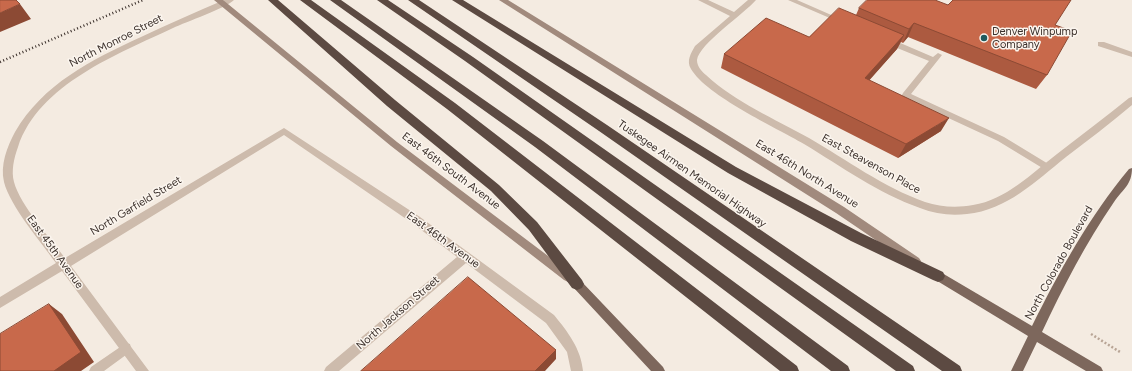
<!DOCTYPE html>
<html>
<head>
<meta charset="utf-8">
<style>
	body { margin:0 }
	canvas { display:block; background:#f4ebe1 }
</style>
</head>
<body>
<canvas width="1132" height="371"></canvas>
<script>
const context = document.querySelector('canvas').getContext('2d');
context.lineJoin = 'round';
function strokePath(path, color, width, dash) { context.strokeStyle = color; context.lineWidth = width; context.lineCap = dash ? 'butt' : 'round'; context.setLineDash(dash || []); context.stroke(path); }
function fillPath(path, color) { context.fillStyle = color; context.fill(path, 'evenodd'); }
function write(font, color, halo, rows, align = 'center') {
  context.font = font + ' Figtree,sans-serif'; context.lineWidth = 3; context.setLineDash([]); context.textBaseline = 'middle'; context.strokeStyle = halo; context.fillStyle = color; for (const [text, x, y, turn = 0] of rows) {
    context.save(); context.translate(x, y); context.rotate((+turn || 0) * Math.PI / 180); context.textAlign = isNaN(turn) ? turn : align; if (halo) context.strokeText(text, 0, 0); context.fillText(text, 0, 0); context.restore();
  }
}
strokePath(new Path2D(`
	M1091,334L1120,352`), '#b9a596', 2.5, [2, 2]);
fillPath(new Path2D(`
	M788,0H797L845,21L841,23L839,22Z
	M885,39H891L933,57L938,53L942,55L911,94L1004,137L1050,165L1051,167L1050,169H1044L998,141L903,97L902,95L903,93L929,61L885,43Z
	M1098,42H1104L1132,52V57L1098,46Z
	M126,343L130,344L131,348L130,352L104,371H89L91,367Z`), '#cdbbac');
fillPath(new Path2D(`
	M224,0H234C226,8 186,22 173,28C118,54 39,84 18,147C14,158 11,171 14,182C20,205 51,239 65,258L284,128L420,217L554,315C568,332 581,349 583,371H571L567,352L546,323L466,263L339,371H324L326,367L457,257L412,223L284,135L71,266L149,371H136L62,271L0,308V297L56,263C41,242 10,206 4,182C0,165 7,147 15,132C43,84 91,60 141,37C168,24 196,12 224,0Z
	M698,0H708L734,12L748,0H756C744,14 699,44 697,60C697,66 701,71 706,75C735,102 775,119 809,138C847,160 883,187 925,202C940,207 957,208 973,205C1006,200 1032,173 1057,154C1081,135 1106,117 1129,98L1132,97V105C1111,123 1088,140 1066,157C1036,181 1007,210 967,214C951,216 935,214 920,208C878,193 842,167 804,144C775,127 707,96 691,69C686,61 691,53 695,46L730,16Z`), '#cdbbac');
fillPath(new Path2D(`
	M214,0H223L397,142L572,274L574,277L572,280L568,282L564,280L391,146Z
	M499,0H508L844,207L919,258L921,261L919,264L915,266L911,264L836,213Z`), '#a18a7d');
fillPath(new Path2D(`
	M1132,168C1132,185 1123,189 1114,202C1086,243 1063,287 1042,332L1101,367L1103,371H1086L1037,342L1023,371H1011L1028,336L934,279L932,276L934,273L938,271L942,273L1032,326C1060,270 1089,217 1129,169Z
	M577,279L581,281L663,367L665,371H651L573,287L571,284L573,281Z`), '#7d675c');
fillPath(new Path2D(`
	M268,0H278L395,100L499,185L537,222L582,280L584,284L582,288L577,290L572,288L529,230L491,191L387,106Z
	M300,0H311L455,103L797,366L799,371H780L447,109Z
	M330,0H341L543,141L848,366L850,371H831L535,147Z
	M377,0H388L473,57L913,366L915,371H896L465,61Z
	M408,0H419L607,125L960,366L962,371H942L599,131Z
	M452,0H463L736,167L861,233L943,272L945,276L943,280L938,282L933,280L851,241L728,173Z`), '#5c4a42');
strokePath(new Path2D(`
	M0,62L143,0`), '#3b302b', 2.5, [1, 2.5]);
fillPath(new Path2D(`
	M948,5L1055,25L1047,75L1036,89L908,37L903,43L901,42L897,49L869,80L941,131L898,158L721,68L724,54L809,37L856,15L859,8Z`), '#ac5a40');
fillPath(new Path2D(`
	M20,4L31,19L0,32V13Z
	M914,23L908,37L903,43L909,29Z
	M904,35L897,49L859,92L865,78Z
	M949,118L941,131L898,158L906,144Z
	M49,304L62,314L94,362L81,371H54Z
	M556,350V359L545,371H535Z`), '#8c4a34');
const building = new Path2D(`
	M0,0H16L20,4L0,13Z
	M867,0H935L948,5L953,0H1071L1055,25L1072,31L1047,75L914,23L909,29L859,8Z
	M839,8L904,35L865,78L949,118L906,144L724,54L766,18L809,37Z
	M468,277L556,350L535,371H361Z
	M49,304L81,352L54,371H0V334Z`);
fillPath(building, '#c8694b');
strokePath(building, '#8c4a34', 1);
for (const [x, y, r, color] of [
	[984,38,4,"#1f5a5e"]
]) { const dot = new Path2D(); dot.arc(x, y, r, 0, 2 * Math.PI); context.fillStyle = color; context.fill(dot); strokePath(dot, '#fbf5ee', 1.5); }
write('11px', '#3b302b', '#fbf5ee', [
	["Denver Winpump",992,32],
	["Company",992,45]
], 'left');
write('11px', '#3b302b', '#fbf5ee', [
	["North Monroe Street",116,41,-27],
	["East Steavenson Place",871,164,29],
	["East 46th South Avenue",451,171,37],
	["Tuskegee Airmen Memorial Highway",692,174,35],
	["East 46th North Avenue",807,174,32],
	["North Garfield Street",136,206,-31],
	["East 46th Avenue",443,240,36],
	["East 45th Avenue",55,252,54],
	["North Colorado Boulevard",1059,263,-61],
	["North Jackson Street",398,313,-41]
]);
</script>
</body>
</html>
